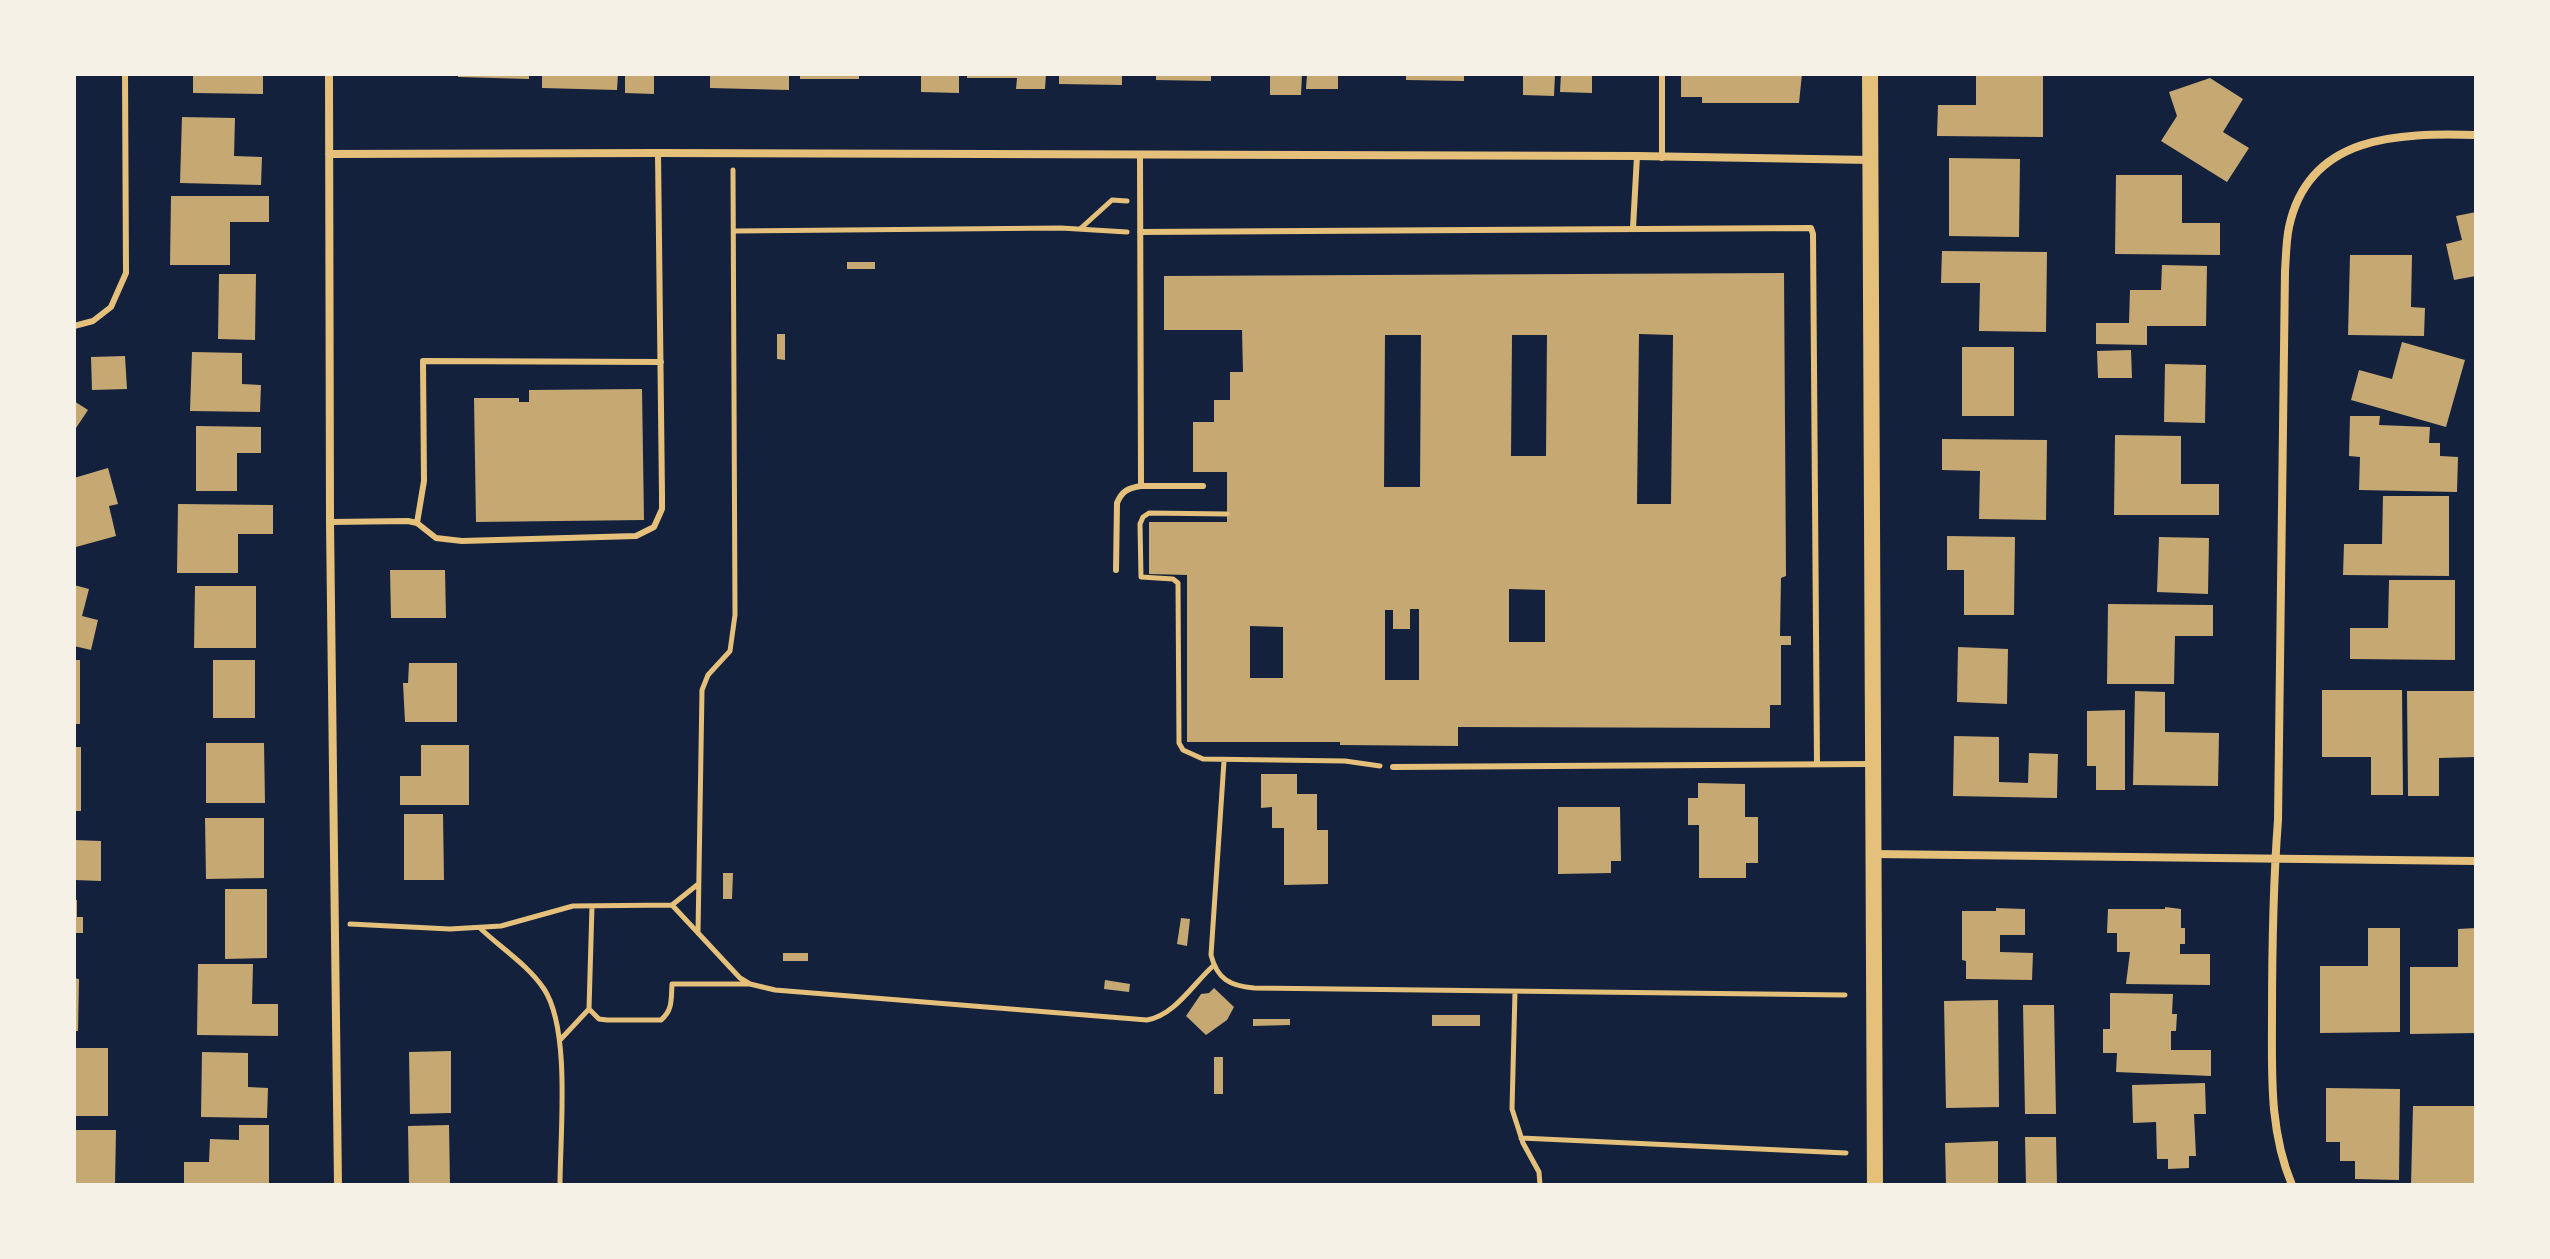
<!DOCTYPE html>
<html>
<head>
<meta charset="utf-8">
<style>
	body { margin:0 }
	#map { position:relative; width:2550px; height:1259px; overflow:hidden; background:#14213d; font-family:Mulish,sans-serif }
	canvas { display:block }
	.frame { position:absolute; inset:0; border:76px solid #f6f1e7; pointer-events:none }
</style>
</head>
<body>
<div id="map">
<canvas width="2550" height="1259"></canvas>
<div class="frame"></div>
</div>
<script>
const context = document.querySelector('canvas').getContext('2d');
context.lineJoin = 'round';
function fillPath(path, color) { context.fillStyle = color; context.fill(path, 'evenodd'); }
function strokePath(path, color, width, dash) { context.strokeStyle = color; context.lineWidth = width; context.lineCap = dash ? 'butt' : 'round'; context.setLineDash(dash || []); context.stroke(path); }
fillPath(new Path2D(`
	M193,74H263V94L193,93Z
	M458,74H529V79L458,77Z
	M542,74H618L617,90L542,88Z
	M625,74H654V94L625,93Z
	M710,74H789V90L710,88Z
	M800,74H859V79H800Z
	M921,74H959V93L921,92Z
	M967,74H1046L1045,89H1016L1017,78H967Z
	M1059,74H1122V85L1059,84Z
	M1156,74H1211V81L1156,80Z
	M1270,74H1302L1301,95H1270Z
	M1307,74H1338V89H1306Z
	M1406,74H1464V81L1406,80Z
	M1523,74H1555L1554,96L1523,95Z
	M1561,74H1592V93L1560,92Z
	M1681,74H1802L1799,103H1702V97H1681Z
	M1976,74H2043V137L1937,136L1938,105H1976Z
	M2210,78L2243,99L2223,132L2249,148L2227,182L2161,141L2177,116L2169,92Z
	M182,117L235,118L234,156L262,157L261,185L180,183Z
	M1949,158L2020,159L2019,237L1949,236Z
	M2116,175H2182V223H2220V255L2115,254Z
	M171,196H269V222H230V265H170Z
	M2476,212V276L2454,280L2446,244L2462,240L2456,216Z
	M1942,251L2047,252L2046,332L1979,331L1980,283H1941Z
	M2350,255H2412L2411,307L2425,308L2424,336L2348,335Z
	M847,262H875V269H847Z
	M2162,265L2207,266L2206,326H2147V345L2096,344V323H2129L2130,290H2161Z
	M1784,273L1786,576L1781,578L1780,636H1791V645H1781V705H1770V728L1458,727V746L1340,745V742H1187V575L1149,574V522H1227V472H1193V422H1214V400H1230V372H1243L1242,330H1164V276ZM1639,334L1673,335L1671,504H1637ZM1385,335H1421L1420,487H1384ZM1512,335H1547L1546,456H1511ZM1509,589L1545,590V642H1509ZM1410,609H1419V680H1385V610H1393V629H1410ZM1250,626L1283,627V678H1250Z
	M219,274H256L255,340L218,339Z
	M777,334H785V360L777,359Z
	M2402,342L2465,360L2446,427L2351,400L2359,370L2392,379Z
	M1962,347H2014V416H1962Z
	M2131,350L2132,378H2098L2097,351Z
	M192,352L242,353V384L261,385L260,412L190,411Z
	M125,356L127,389L92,390L91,357Z
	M2165,364L2206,365L2205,423L2164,422Z
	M642,389L644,520L476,522L474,398H519V402H529V390Z
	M74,401L88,410L74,431Z
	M2350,416H2380L2379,425L2430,427L2429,443H2440V456L2458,457L2457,492L2359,490L2360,457L2349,456Z
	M196,426L261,427V453H237V491H196Z
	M2115,435L2181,436V484H2219V515H2114Z
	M1942,439L2047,440L2046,520L1979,519L1980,471L1942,470Z
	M108,468L118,504L109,506L116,536L76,547L74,478Z
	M2383,496H2449V576L2343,575L2344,544H2382Z
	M178,504L273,505V534H238V573H177Z
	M1947,536L2015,537L2014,615H1964V570H1947Z
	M2159,537L2209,538L2208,594L2157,592Z
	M390,570H445L446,618H391Z
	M2389,580H2455V660L2350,659V628H2388Z
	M74,585L89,589L82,616L98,620L91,650L74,646Z
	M195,586H256V648H194Z
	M2108,604L2213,605V636H2175L2174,684H2107Z
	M1958,647L2008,649L2007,704L1957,702Z
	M74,660H80V724H74Z
	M213,660H255V718H213Z
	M409,663H457V722H405L403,683H408Z
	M2322,690H2402L2403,795H2371V757H2322Z
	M2135,691L2165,692V732L2219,733L2218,786L2133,785Z
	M2407,691H2476V757L2439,758V796H2408Z
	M2125,710V790H2096V766H2087V711Z
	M1954,736L1999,737V782L2028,783L2029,753L2058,754L2057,798L1953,796Z
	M206,743H264L265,803H206Z
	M421,745H469V805H400V776H421Z
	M74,747H81V811H74Z
	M1261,774H1297V794H1317V830H1328V884L1284,885V828H1272V807L1261,808Z
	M1698,783L1745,784V817H1758V863H1746V878H1699V825H1688V798H1698Z
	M1558,807H1620L1621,861H1611V873L1558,874Z
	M404,814H443L444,880H404Z
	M205,818H264V878L206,879Z
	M74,840L101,841V881L74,880Z
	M723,873H733L732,899H723Z
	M225,889H267V958L225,959Z
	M74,900H77V917H83V933H74Z
	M2165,907L2181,909V928H2185V944H2180V954H2210V985L2126,984L2130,952H2117V933H2107L2108,909H2165Z
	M1996,908L2025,909V935H2000V952L2033,953L2032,980L1966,979V961L1962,960V911H1996Z
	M1181,918L1190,919L1187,946L1177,944Z
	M2368,928H2400V1032L2320,1033V966H2368Z
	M2476,928V1033L2410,1034V967H2458V929Z
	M783,953H808V961H783Z
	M198,964H253L252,1004H278V1036L197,1035Z
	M74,978L79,979L78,1031H74Z
	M1105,980L1130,984L1129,992L1104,989Z
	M1214,988L1234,1007L1227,1020L1206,1035L1186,1016L1201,994L1209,993Z
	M2110,993L2173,994L2172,1014H2177L2176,1031H2171V1050H2211V1076L2116,1072L2117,1053H2103V1029H2110Z
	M1998,1000L1999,1107L1946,1108L1944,1001Z
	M2023,1005H2054L2056,1114H2025Z
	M1432,1015H1480V1026H1432Z
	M1253,1019H1290V1025L1253,1026Z
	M74,1048H108V1116H74Z
	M451,1051V1113L410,1114L409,1052Z
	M202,1052L248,1053V1087L268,1088L267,1118L201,1117Z
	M1214,1057H1223V1094H1214Z
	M2205,1083L2206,1114H2194L2196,1156H2189V1168L2168,1169V1159H2157L2156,1122L2133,1123L2132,1085Z
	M2326,1088L2400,1089L2399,1180L2355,1179V1161H2340V1142H2326Z
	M2413,1106H2476V1185H2411Z
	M239,1125H269V1185H184V1162H209L210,1139L239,1140Z
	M449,1125L450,1185H409L408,1126Z
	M74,1130H116L115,1184H74Z
	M2025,1137H2056L2057,1185H2026Z
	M1998,1141V1185H1946L1945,1143Z`), '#c6a872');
strokePath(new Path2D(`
	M1080,229L1112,200L1127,201
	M735,231L1061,228L1127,232
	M1227,514L1149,513L1143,517L1140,524L1141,577L1173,579L1178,583L1179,743L1183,750L1203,759L1345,761L1380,766
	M1224,761L1211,955C1217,979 1230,986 1254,988L1845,995
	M672,905L740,978L750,984L775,990L1147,1020C1175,1015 1193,984 1213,966
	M350,924L450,929L501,926L573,906L672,905L697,885
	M481,929C501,948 528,965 544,989C571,1030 560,1134 560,1185
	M698,933L702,690L708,675L730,651L735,615L733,170
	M1515,992L1512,1109L1523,1143L1539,1172L1540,1185
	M589,1009L592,906
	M561,1039L589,1009L599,1019L607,1020H661C673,1010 671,999 672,984H749
	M1521,1138L1846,1153`), '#e5c07b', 5);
strokePath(new Path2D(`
	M1662,74V158
	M1633,228L1637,156
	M1140,232L1811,228L1813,234L1817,764
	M74,326L93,321L111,307L126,273L125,74
	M1141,486H1203
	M330,522L408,521L417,523L436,538L462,541L636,536L654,527L662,509V495L658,153
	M417,523L424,481L423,361L661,362
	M1116,570L1117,503C1122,491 1128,488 1141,486L1140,156
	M1393,767L1870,764`), '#e5c07b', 6);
strokePath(new Path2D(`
	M329,74L330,522L338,1185
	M329,154L658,153L1637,156L1871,160
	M1873,854L2476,861
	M2292,1185C2269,1130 2272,1074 2272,1016C2272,950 2273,886 2278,820L2285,271C2286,257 2286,241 2289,227C2309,134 2399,133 2476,135`), '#e5c07b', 8);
strokePath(new Path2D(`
	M1870,74L1875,1185`), '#e5c07b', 16);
</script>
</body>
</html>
